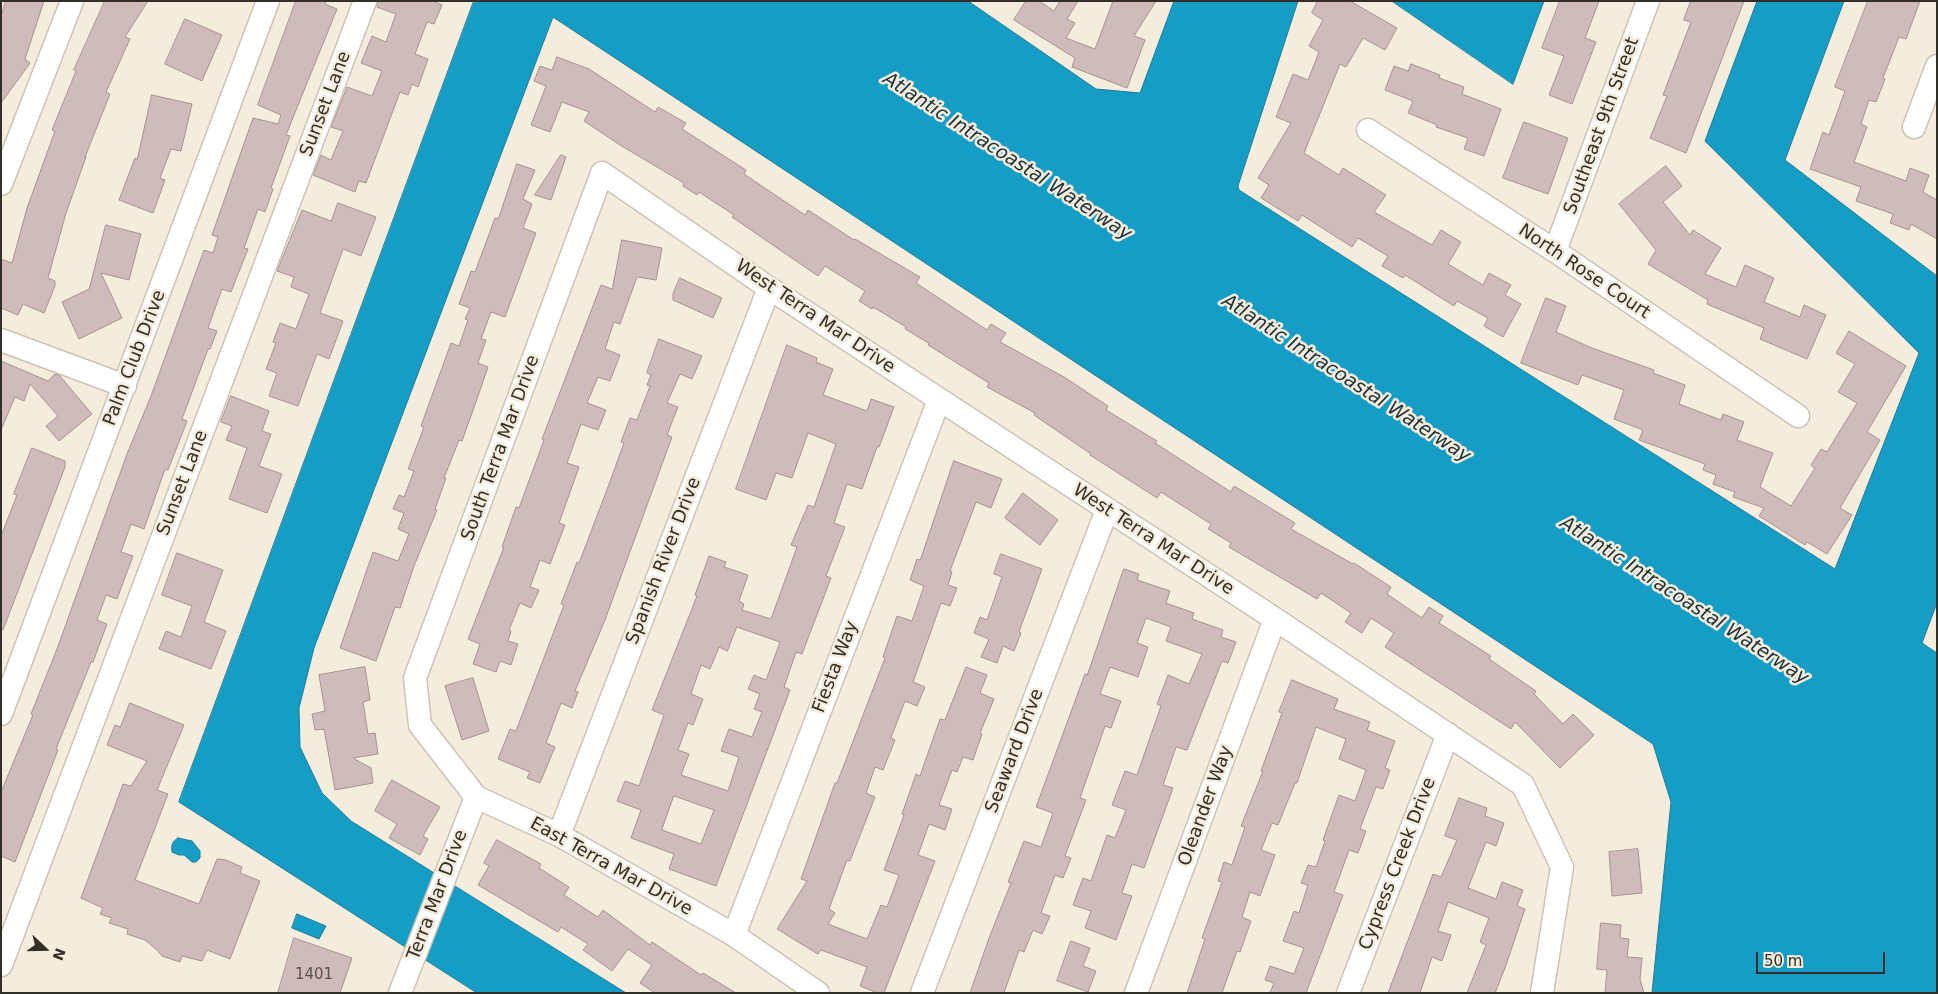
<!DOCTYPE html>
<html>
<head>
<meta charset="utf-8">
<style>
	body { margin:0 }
	#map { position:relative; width:1938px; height:994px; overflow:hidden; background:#f4ecdc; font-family:"DejaVu Sans",sans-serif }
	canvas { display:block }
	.frame { position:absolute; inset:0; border:2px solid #322e28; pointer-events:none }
	.north { position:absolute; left:20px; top:924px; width:50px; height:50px; -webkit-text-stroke:4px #f4ecdc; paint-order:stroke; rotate:111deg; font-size:14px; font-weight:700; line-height:20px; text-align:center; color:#322e28 }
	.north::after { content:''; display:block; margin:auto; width:18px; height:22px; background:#322e28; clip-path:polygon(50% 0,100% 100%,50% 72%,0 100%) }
	.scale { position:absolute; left:1756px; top:952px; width:129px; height:22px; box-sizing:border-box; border:2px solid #322e28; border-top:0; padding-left:6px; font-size:15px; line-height:18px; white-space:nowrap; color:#322e28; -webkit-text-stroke:4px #f4ecdc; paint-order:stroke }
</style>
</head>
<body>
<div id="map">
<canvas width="1938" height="994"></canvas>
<div class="frame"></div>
<div class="north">N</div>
<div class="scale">50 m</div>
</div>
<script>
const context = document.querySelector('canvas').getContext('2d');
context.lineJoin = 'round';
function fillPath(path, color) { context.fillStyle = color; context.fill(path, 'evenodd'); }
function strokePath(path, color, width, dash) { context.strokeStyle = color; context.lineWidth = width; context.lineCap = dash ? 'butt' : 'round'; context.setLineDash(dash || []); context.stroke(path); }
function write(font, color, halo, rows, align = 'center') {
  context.font = font + ' "DejaVu Sans",sans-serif'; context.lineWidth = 5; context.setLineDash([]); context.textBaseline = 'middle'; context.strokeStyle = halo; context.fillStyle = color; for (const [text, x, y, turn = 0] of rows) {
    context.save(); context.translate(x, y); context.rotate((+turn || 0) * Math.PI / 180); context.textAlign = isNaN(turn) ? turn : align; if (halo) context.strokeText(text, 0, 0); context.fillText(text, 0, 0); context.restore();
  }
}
const water = new Path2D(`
	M474,1H968L1096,89L1140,93L1174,1H1298L1238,186L1239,190L1835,569L1919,353L1705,141L1757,1H1844L1785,160L1937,276V603L1922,643L1937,653V993H1652L1671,802L1653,744L553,17L314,648L299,708L300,747L322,793L351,821L626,993H477L179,802Z
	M1392,1H1544L1513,84Z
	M178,838L192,841L200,851V858L196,862H192L184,855H179L172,852C171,845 172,842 178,838Z
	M297,914L326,926L319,939L292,928Z`);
fillPath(water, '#159dc6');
strokePath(water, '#1e7c97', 1);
const building = new Path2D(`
	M6,1H44L25,59L30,63L1,103V16Z
	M105,1H148L125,37L130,39L106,92L110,94L85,157H86L66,213L48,278L55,281V286L44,313L23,304L18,315L1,308V259L12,263L27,208L55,131L52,130L76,71L74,70Z
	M296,1H326L325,4L337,9L286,135L290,136L271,188L273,189L265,212L258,209L244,248L248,249L231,292L222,289L208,328L217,331L210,349H208L182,419L187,421L168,470L165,469L144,529L131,524L121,552L133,556L117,599L106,595L97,620L107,624L93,662H91L56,749L58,750L15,862L1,856V792L33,715L31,714L57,649L127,454L151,396L204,250L213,253L218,237L212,235L253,118L278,124L281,115L258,105Z
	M378,1H433L442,5L434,24L427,22L415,54L428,59L418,87L412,84L408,95L400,92L366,183L359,181L355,192L313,175L321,155L331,160L343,131L331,127L347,87L372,96L382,71L361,63L372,36L386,42L396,14L377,7Z
	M1026,1H1039L1054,11L1060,1H1078L1067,19L1075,23L1066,38L1095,49L1113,1H1156L1134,36L1145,40L1127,88L1072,67L1075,58L1014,20Z
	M1318,1H1350L1397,28L1385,50L1363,38L1346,67L1340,64L1304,153L1339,175L1343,168L1386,195L1374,212L1432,245L1441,230L1461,242L1448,264L1483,285L1489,273L1511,285L1505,295L1521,304L1503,337L1484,326L1488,318L1457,301L1454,306L1405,275L1403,278L1382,266L1388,256L1358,238L1352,247L1302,215L1298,221L1261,198L1269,185L1258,178L1291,123L1276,117L1293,74L1308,80L1319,52L1309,46L1323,20L1312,13Z
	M1560,1H1599L1585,38L1596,42L1572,104L1549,95L1564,56L1542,48Z
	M1691,1H1744L1686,153L1650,138L1667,96L1663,95L1691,22L1684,20Z
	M1868,1H1920L1906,39L1899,37L1883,78L1885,79L1876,102L1869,100L1861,124L1867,127L1854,162L1906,181L1910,168L1929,175L1923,192L1937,200V239L1911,224L1909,230L1890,223L1893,214L1856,201L1861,187L1810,169L1823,132L1829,135L1845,91L1835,87Z
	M185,19L222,35L202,81L165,64Z
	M557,57L589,69L655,112L658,107L686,123L682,129L746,170L744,174L805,215L808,210L854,240L855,239L920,277L916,283L987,330L991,324L1006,333L1000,342L1064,377L1108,406L1106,410L1157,441L1155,443L1231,492L1234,486L1295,523L1291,529L1353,564L1354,563L1391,587L1387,594L1422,618L1429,607L1443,616L1439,623L1491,656L1489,659L1536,691L1534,694L1563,724L1573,714L1594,735L1560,768L1515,722L1511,729L1385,647L1394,633L1371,618L1362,633L1345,622L1351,613L1321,593L1317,599L1229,547L1231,543L1208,529L1211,524L1161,492L1157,498L1090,455L1091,454L1034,415L1035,413L987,387L989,383L928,345L930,344L905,329L906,327L873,307L872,309L859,301L865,291L825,266L818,276L732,217L734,215L699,192L697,195L683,186L684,183L620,145L584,121L589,112L562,102L550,132L531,125L546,86L534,81L540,66L552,70Z
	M1411,64L1440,75L1439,78L1464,87L1462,94L1501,109L1484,156L1464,149L1468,138L1436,127L1437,125L1408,113L1413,101L1385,90L1394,66L1408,71Z
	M152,95L192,104L181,151L171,149L160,178L165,180L153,213L119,200L135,158L137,159Z
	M1524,122L1568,138L1548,194L1503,178Z
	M561,155L566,157L551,200L535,195Z
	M517,164L535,170L523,199L532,204L523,228L536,233L505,317L491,312L481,339L486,340L478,363L488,367L477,399L462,441L459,440L444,478H446L435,509L437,510L414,566L400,608L395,607L376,661L340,648L373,552L398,561L409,534L398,529L404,513L393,509L399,495L404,497L414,471L408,469L424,427L421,426L451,343L459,346L468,320L465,319L470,308L459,304L471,271L475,272L495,218L498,219Z
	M1666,166L1682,186L1663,202L1690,235L1693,230L1721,248L1705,274L1736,287L1745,265L1774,278L1764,302L1800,317L1804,305L1826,315L1807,359L1760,339L1764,328L1707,304L1708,300L1648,264L1656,250L1619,204Z
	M338,203L376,217L361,256L343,249L320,313L343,321L329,359L317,354L298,406L269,396L277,373L266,369L276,343L273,342L280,323L296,329L309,294L291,287L294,277L277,271L302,210L331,221Z
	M106,225L141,234L129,280L101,273L122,318L79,339L62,302L89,289Z
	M622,240L662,248L656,280L637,277L620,324L614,322L605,349L620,355L610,381L598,377L587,403L606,410L598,430L581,424L567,463L579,467L559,523L565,525L550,564L540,560L530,587L539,590L531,608L520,603L509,630L511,631L508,641L518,644L511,665L500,661L496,672L473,664L480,644L468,639L504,547H502L516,507L519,508L544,440L542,439L601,285L612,289Z
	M680,278L722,298L713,318L673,300V294Z
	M1546,298L1566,306L1556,332L1592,348L1654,370L1653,373L1685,385L1679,404L1721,420L1723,414L1744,422L1737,440L1773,453L1760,487L1791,506L1815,468L1811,465L1821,449L1827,452L1857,403L1838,392L1855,364L1836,353L1849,331L1906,366L1867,432L1880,440L1840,508L1852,515L1827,554L1807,542L1805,545L1759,516L1764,508L1733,497L1735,492L1713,484L1716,475L1703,470L1705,464L1639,440L1643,430L1614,419L1624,390L1582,375L1578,385L1521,363Z
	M659,339L702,356L692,379L680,374L667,403L678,407L667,435L672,437L605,620L575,691L578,692L572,708L561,703L546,743L555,747L540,783L527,778L530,772L498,759L510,729L516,731L564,605L561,604L577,562L579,563L605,495L624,443L621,442L630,418L637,420L650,386L647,385L651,375L647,373Z
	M787,345L817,358L816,362L833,369L823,395L867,411L871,399L894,407L879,447H877L862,489L847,484L834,523L845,527L826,576L831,578L802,654L796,652L784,687L790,690L716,886L669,869L674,854L631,838L641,810L617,801L625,781L639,786L664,715L652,710L697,596L695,595L709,556L726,562L724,567L748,575L739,601L744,604L742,610L771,619L797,547L791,545L808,505L814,507L836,444L808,433L792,478L776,473L766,500L736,489ZM737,627L780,642L766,680L754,675L748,689L760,694L754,709L762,712L752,737L729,729L721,751L739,757L728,791L681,775L689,754L678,750L688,723L693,725L703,699L691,694L701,665L710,669L719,647L727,651ZM674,796L714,810L701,844L662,830Z
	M1,361L48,381L55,374L59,375L92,414L59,441L46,426L58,416L30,384L24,401L15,397L1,430Z
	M231,396L269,411L262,431L271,434L259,466L282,474L267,513L229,499L247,448L226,440L232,426L221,422Z
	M32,448L65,461V467L3,630L1,629V536L17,495L14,494Z
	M954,461L1002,479L991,508L976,502L950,571L952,572L948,585L957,588L950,606L941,603L913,682L925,687L917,706L905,701L891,738L895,740L883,770L875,767L866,793L875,797L850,861L847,860L829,909L835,913L828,924L867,939L881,905L887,907L899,875L884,870L904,815L902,814L916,774L920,776L940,719L945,720L966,667L987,675L980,693L994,699L980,733L982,734L973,760L963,757L957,772L952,770L939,805L952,809L945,830L929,824L918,855L935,861L884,993H878L860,986L867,967L821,950L818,954L777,929L807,881L801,879L835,783H837L885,658L883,657L897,616L912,621L924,586L910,580L917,559L920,560Z
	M1023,493L1058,520L1040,545L1005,518Z
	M177,553L223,570L204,622L226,631L211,669L159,649L166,631L181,637L192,606L162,595Z
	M1001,554L1042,569L1019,632L1021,633L1014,651L1003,646L997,663L981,657L989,639L974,633L980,617L987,620L1002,577L994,574Z
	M1124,569L1139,574L1137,580L1170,591L1166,603L1194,613L1192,619L1223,630L1221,637L1236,642L1228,663L1222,661L1187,750L1176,747L1163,785L1173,788L1144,868L1132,864L1122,893L1132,896L1116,940L1085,928L1091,911L1073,905L1083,878L1091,881L1107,835L1115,838L1126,810L1112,805L1125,771L1137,775L1161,706L1157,704L1168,675L1189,684L1202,654L1166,641L1171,627L1146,618L1137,643L1148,647L1138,677L1110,667L1100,694L1121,701L1111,728L1105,726L1080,798L1086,800L1065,856L1071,858L1063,878L1055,875L1041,913L1050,916L1042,934L1033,930L1024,952L1019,950L1004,993H970L989,938L1011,883L1008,882L1024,841L1041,847L1053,813L1036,807L1085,674L1087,675Z
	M365,667L370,700L363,702L368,734L375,733L378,754L353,758L371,768L373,783L335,790L324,729L315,730L312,714L325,711L319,675Z
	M473,678L489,731L462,740L445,686Z
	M1292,680L1338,699L1334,709L1370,722L1367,730L1395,741L1385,768L1390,770L1383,789L1376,787L1360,829L1366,831L1358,853L1349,850L1334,892L1343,895L1306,993H1270L1274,983L1265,980L1270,966L1294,974L1304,948L1283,941L1294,911L1299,913L1308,885L1301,883L1308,865L1316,867L1325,841L1323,840L1339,795L1355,801L1366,770L1339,759L1346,739L1316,727L1297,783H1295L1278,825L1272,823L1261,850L1275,855L1260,896L1250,892L1242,917L1251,921L1240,952L1237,951L1222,993H1187L1205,939L1202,938L1222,882L1218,881L1224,862L1232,865L1245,827L1241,826L1263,771H1261L1282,713L1279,712Z
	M130,703L184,725L157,790L168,794L135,880L199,904L217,859L226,860L242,867L240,873L260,881L230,959L207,950L202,961L182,956L180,962L162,956L157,950L145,940L127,934L128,929L109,923L112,918L100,914L103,908L81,898L123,784L131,786L147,761L107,745L115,725L120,727Z
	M392,780L440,807L423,836L428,839L420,855L389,838L397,824L375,811Z
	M1459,798L1487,808L1485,816L1504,823L1496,846L1486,842L1468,888L1496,899L1502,882L1523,890L1517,906L1525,909L1505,968L1495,993H1467L1486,945L1480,942L1489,918L1448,902L1438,931L1451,935L1442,961L1432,957L1420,993H1388L1433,874L1441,877L1457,840L1445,836Z
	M497,840L541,864L539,868L569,887L564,895L598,917L603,910L650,945L652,942L701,975L703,973L736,993H655L640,983L652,965L628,949L612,971L583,950L588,944L561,927L558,932L478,885L489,866L484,863Z
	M1638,849L1642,893L1612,896L1609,852Z
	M1601,923L1621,925L1620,938L1629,939L1627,957L1642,958L1640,979L1644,993H1605L1607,970L1597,969Z
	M294,938L352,958L340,993H278Z
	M1071,941L1090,948L1083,966L1096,971L1088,992L1057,981Z`);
fillPath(building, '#cfbbba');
strokePath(building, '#a69291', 1);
const minor = new Path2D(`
	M1914,127L1937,66
	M1368,130L1555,251L1798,416
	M1,184L72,1
	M1555,251L1648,1
	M1,340L125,386
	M1,714L268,1
	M559,835L769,288
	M734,935L939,400
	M1,965L365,1
	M400,993L476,797
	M818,993L734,935L559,835L476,797L420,725L415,678L602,173L769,288L1275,619L1523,785L1562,867L1542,993
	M922,993L1107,510
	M1136,993L1275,619
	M1348,993L1448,734`);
strokePath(minor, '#ccc4b4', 25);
strokePath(minor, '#fff', 22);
write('15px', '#59514c', null, [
	["1401",314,975]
]);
write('18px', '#322e28', '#f4ecdc', [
	["Sunset Lane",326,104,-69],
	["Southeast 9th Street",1602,126,-70],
	["North Rose Court",1584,272,34],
	["West Terra Mar Drive",815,317,34],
	["Palm Club Drive",135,358,-69],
	["South Terra Mar Drive",501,448,-70],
	["Sunset Lane",183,483,-69],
	["West Terra Mar Drive",1153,540,33],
	["Spanish River Drive",664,561,-69],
	["Fiesta Way",836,667,-69],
	["Seaward Drive",1015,751,-69],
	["Oleander Way",1206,806,-70],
	["Cypress Creek Drive",1398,864,-69],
	["East Terra Mar Drive",611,867,29],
	["Terra Mar Drive",438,895,-69]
]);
write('italic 19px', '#1b3038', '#f4ecdc', [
	["Atlantic Intracoastal Waterway",1007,157,33],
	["Atlantic Intracoastal Waterway",1346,379,33],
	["Atlantic Intracoastal Waterway",1684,601,33]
]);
</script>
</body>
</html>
